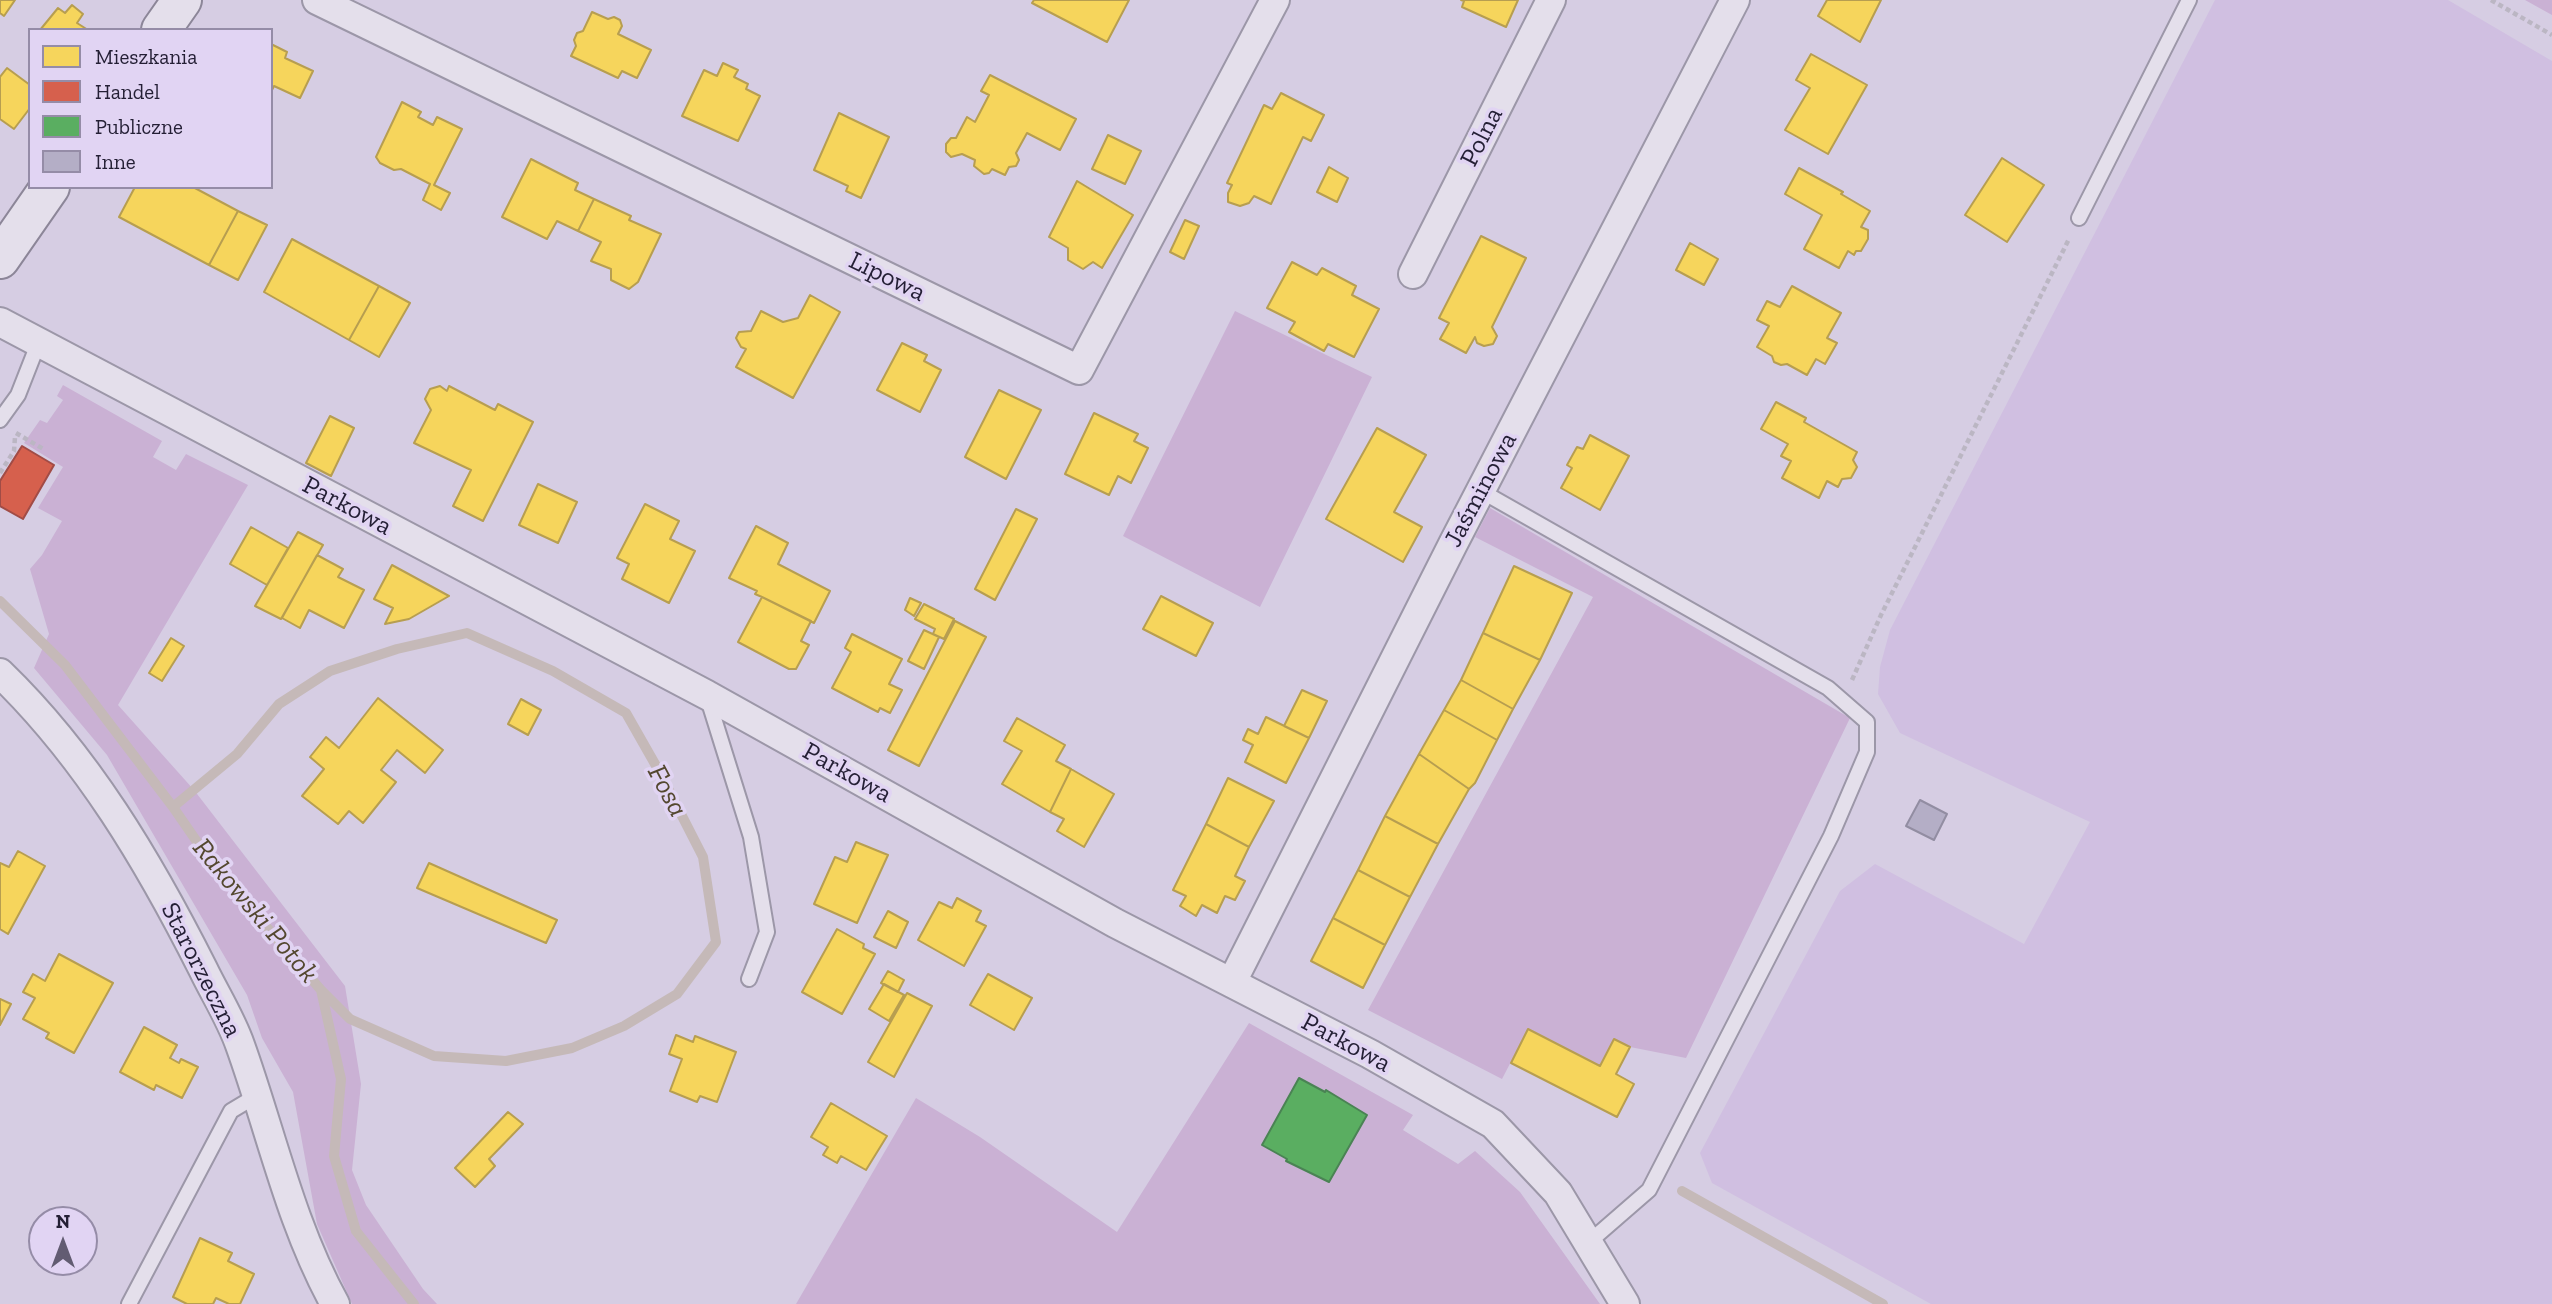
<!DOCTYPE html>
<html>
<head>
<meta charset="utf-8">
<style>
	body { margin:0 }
	#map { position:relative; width:2552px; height:1304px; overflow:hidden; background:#d6cde3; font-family:"Zilla Slab",serif }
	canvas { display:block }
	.legend { position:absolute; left:28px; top:28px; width:245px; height:161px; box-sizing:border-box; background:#e1d4f3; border:2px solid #958ca7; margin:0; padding:9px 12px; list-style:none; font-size:21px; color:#241f35 }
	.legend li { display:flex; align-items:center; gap:14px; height:35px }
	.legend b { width:35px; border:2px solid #958ca7 }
	.north { position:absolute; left:28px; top:1206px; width:70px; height:70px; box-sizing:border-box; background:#e1d4f3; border:2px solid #958ca7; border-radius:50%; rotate:0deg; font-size:19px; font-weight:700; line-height:28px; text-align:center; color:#241f35 }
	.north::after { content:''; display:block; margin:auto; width:24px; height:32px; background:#625c72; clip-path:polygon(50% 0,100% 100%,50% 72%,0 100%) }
</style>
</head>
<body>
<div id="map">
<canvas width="2552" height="1304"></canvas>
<ul class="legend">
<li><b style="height:19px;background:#f6d55c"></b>Mieszkania</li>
<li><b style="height:19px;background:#d6604d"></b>Handel</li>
<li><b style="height:19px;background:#5aae61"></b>Publiczne</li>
<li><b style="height:19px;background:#b4aec6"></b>Inne</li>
</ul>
<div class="north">N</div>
</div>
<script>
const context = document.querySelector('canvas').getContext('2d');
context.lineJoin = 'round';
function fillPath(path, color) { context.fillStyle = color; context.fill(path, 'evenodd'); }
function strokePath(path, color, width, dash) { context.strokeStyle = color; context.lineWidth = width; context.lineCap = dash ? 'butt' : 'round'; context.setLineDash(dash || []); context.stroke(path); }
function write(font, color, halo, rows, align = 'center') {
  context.font = font + ' "Zilla Slab",serif'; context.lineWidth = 7; context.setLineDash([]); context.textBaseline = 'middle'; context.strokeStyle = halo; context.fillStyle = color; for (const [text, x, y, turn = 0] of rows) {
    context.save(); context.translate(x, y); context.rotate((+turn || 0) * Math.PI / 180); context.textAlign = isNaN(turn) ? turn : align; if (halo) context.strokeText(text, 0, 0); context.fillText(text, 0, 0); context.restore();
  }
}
fillPath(new Path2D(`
	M2215,0H2448L2552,61V1304H1931L1712,1183L1700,1153L1840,891L1875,864L2024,944L2090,822L1900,733L1878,694L1880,667L1890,630Z`), '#d0bfe1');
fillPath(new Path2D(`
	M2525,0H2552V15Z
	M1235,311L1372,377L1260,607L1123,536Z
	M63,385L162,441L153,457L176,470L186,454L248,485L118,705L194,790L345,986L361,1084L352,1170L366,1205L423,1289L437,1304H352L317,1224L293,1092L262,1038L247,995L107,755L34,668L49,634L30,569L42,555L62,521L38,508L63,467L24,443L40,420L47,423L63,400L57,396Z
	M1490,508L1850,718L1686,1058L1630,1047L1614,1039L1600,1066L1528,1029L1502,1079L1368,1010L1593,597L1475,537Z
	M1249,1023L1413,1115L1403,1130L1458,1164L1475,1151L1520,1192L1600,1304H796L916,1098L980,1137L1117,1232Z`), '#cab1d4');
const homes = new Path2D(`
	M0,0H15L4,16L0,13Z
	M1034,0H1129L1107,42L1032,3Z
	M1461,0H1518L1506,27L1462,7L1464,1Z
	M1827,0H1881L1860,42L1818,16Z
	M72,5L83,14L77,23L88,30H40L58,8L65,13Z
	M592,12L608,19L614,17L620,20L622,26L618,34L651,50L637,78L622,71L618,78L571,56L576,46L574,40L577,33L583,31Z
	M271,44L287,52L285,58L313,71L300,98L274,86L271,92Z
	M1811,54L1867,85L1828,154L1785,130L1810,88L1796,80Z
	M723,63L738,70L734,77L748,84L746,89L760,96L738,141L682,116L704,70L717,76Z
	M7,68L30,85V108L14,129L0,119V77Z
	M990,75L1076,119L1060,150L1027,133L1016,153L1019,160L1016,166L1009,167L1005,175L992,169L989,173L984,174L974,166L975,160L962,154L951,157L946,152V144L951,138H956L967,117L975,122L989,95L981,91Z
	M1281,93L1324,115L1311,141L1303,137L1271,204L1254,196L1249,203L1240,206L1228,202V193L1232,185L1227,183L1264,105L1272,109Z
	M402,102L421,112L418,117L433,125L437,117L462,129L434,185L450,193L441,210L423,200L430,184L401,169L394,170L380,163L376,157Z
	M839,113L889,137L861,198L846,191L848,186L814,170Z
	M1108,135L1141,151L1125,184L1092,169Z
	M2002,158L2044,185L2007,242L1965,215Z
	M531,159L578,183L575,190L594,199L578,231L557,221L547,239L502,217Z
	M1329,167L1348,178L1337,202L1317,192Z
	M1799,168L1843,192L1841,194L1870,211L1861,227L1868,230V239L1861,251H1856L1854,255L1848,251L1839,268L1804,249L1822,215L1785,194Z
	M1077,181L1133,215L1102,268L1093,262L1083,269L1068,260V248L1049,237Z
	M135,187H193L238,211L209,265L119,217Z
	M594,199L631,216L629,220L661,234L638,282L629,289L611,280V269L591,261L601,242L578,231Z
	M238,211L267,225L238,280L209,265Z
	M1185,220L1199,226L1184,259L1170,252Z
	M1481,236L1526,258L1492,327L1497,336L1493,344L1484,346L1477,343L1475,337L1466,353L1440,339L1449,323L1439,318Z
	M292,239L379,286L349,340L264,292Z
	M1690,243L1718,259L1704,285L1676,270Z
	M1292,262L1317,275L1322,268L1356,286L1352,295L1379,309L1354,357L1328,344L1324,351L1289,332L1295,322L1267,308Z
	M379,286L410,303L379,357L349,340Z
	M1792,286L1841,313L1827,338L1837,343L1825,364L1816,359L1807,375L1787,364L1781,365L1774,362L1772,356L1757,347L1769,326L1757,320L1767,301L1780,307Z
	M810,295L840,312L793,398L736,367L746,349L741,347L736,338L739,332L751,331L761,311L783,322L798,318Z
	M902,343L927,355L924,361L941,370L920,412L877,390Z
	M440,386L447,391L449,386L495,410L498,404L533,422L483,521L453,506L471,470L414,443L431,410L425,399L430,389Z
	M999,390L1041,410L1006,479L965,457Z
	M1776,402L1806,418L1804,422L1857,452L1853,460L1857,467L1851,478L1842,479L1838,487L1827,481L1819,498L1782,478L1791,461L1781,456L1788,444L1761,429Z
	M1094,413L1138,434L1134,441L1148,448L1131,483L1118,476L1109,495L1065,474Z
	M330,416L354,428L331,476L306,463Z
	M1377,428L1426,455L1394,512L1422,527L1403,562L1326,519Z
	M1590,435L1629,456L1600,510L1561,488L1572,468L1567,465L1577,447L1583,449Z
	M538,484L577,502L558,543L519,525Z
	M645,504L679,521L670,539L695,551L669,603L622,579L629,564L617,558Z
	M1016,509L1037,519L995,600L975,589Z
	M756,526L788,543L778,564L830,591L814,623L762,597L755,594L757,591L729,578Z
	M251,527L288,548L267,585L230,564Z
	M298,532L323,545L281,619L255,606Z
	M317,555L343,569L338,577L364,590L344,628L309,610L300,628L282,618Z
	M392,565L449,596L409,619L385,624L393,608L374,599Z
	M1514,566L1572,593L1540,660L1483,633Z
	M1161,596L1213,623L1196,656L1143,629Z
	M762,597L811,621L801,641L809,645L796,669H789L738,642Z
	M910,598L921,603L914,616L905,610Z
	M924,604L954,619L944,639L933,634L935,629L915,619Z
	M955,621L986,637L919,766L888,750Z
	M924,630L939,637L924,669L908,661Z
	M1483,633L1540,660L1513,709L1461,680Z
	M852,634L902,659L889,684L902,690L890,713L880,708L878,712L832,688L851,652L845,648Z
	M171,638L184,646L162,681L149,673Z
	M1461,680L1513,709L1497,740L1444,710Z
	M1302,690L1327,701L1309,738L1284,726Z
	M378,698L443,750L425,773L397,750L381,770L396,782L363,823L349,811L338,824L302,796L324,769L310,757L326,737L339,748Z
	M521,699L541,710L528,735L508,724Z
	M1444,710L1497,740L1475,783L1469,789L1419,754Z
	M1266,717L1309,738L1286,783L1245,762L1253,745L1243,740L1248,729L1258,734Z
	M1017,718L1065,745L1056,761L1071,769L1050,812L1002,784L1022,751L1004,741Z
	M1419,754L1469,789L1438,844L1385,816Z
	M1071,769L1114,794L1084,847L1057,831L1064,819L1050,812Z
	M1228,778L1274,801L1249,847L1206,824Z
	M1385,816L1438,844L1410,897L1358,870Z
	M1206,824L1249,847L1235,876L1245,881L1235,900L1225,896L1217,913L1202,905L1196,916L1180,906L1186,896L1173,890Z
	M856,842L888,855L857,923L814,904L835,857L847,862Z
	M18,851L45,866L8,934L0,929V863L9,867Z
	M429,863L557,920L546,943L417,888Z
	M1358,870L1410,897L1385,945L1333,918Z
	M957,898L981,911L976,921L986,926L964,966L918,940L939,902L952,908Z
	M888,911L908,922L896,948L874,937Z
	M1333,918L1385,945L1363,988L1311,961Z
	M837,929L864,944L863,948L875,954L842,1014L802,992Z
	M59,954L113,983L74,1053L46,1038L49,1033L23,1019L35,998L23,992L33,974L45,981Z
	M888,971L904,980L898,992L881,983Z
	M988,974L1032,998L1014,1030L970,1005Z
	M884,984L904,995L889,1021L869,1009Z
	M907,993L932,1006L894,1077L868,1062Z
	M0,999L11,1004L0,1025Z
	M144,1027L177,1045L170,1058L179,1063L181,1059L198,1067L182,1098L156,1085L154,1090L120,1072Z
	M1528,1029L1600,1066L1614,1039L1630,1047L1616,1074L1634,1084L1617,1117L1511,1063Z
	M676,1035L693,1042L695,1036L736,1052L717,1102L700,1096L697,1102L670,1091L682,1059L669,1054Z
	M831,1103L887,1136L866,1170L841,1156L837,1163L823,1155L828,1147L811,1137Z
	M508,1112L523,1124L489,1159L495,1166L475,1187L455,1168Z
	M200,1238L232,1253L228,1261L254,1274L240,1304H229L216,1298L213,1304H187L173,1297Z`);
fillPath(homes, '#f6d55c');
strokePath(homes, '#b79e50', 2);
const shops = new Path2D(`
	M22,446L54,465L23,519L0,506V481Z`);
fillPath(shops, '#d6604d');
strokePath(shops, '#a14c46', 2);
const public = new Path2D(`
	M1299,1078L1325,1092L1326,1090L1367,1115L1329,1182L1286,1161L1287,1159L1262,1145Z`);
fillPath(public, '#5aae61');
strokePath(public, '#4a8354', 2);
strokePath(new Path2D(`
	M0,601L65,665L173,807L213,865L321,990L341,1079L334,1156L356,1231L414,1304
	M173,807L237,754L279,704L330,671L397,649L467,633L553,671L626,713L659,771L703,857L716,942L677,994L624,1026L572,1048L506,1061L434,1056L350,1019L321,990
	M1682,1191L1883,1304`), '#c5b9b8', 10);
const building = new Path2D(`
	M1920,800L1947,814L1934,840L1906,826Z`);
fillPath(building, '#b4aec6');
strokePath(building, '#928da2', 2);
const lane = new Path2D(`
	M2079,218L2189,0
	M0,420L18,395L38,344
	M1481,491L1828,688L1867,722V752L1831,836L1649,1190L1588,1243
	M707,696L751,837L767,932L749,979
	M129,1304L231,1111L256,1096`);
const street = new Path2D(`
	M317,0L1079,370L1275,0
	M1413,274L1551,0
	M0,322L707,695L1115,923L1370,1054L1493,1124L1558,1193L1625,1304
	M0,673C87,757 149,862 203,969C215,994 231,1019 240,1045C271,1131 290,1223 335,1304
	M1232,982L1453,544L1735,0`);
const secondary = new Path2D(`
	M161,30L182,0
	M0,259L50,187`);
strokePath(lane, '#9c97a8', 18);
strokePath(street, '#9c97a8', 32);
strokePath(secondary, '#8c8698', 42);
strokePath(new Path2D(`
	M2491,0L2552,35
	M16,433L45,450
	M0,473L14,451L15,437
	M1852,680L1881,615L2069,239`), '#bbb6c3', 4.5, [5, 3.5]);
strokePath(lane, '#e4dfeb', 14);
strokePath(street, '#e4dfeb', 28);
strokePath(secondary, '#e4dfeb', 38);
write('26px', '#241f35', '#e1d4f3', [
	["Polna",1482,137,-63],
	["Lipowa",887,277,26],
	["Jaśminowa",1481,490,-62],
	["Parkowa",347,506,28],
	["Parkowa",847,773,29],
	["Starorzeczna",201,970,63],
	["Parkowa",1346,1043,28]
]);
write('italic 28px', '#544830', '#e1d4f3', [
	["Fosa",667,791,62],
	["Rakowski Potok",255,911,50]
]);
</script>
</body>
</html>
